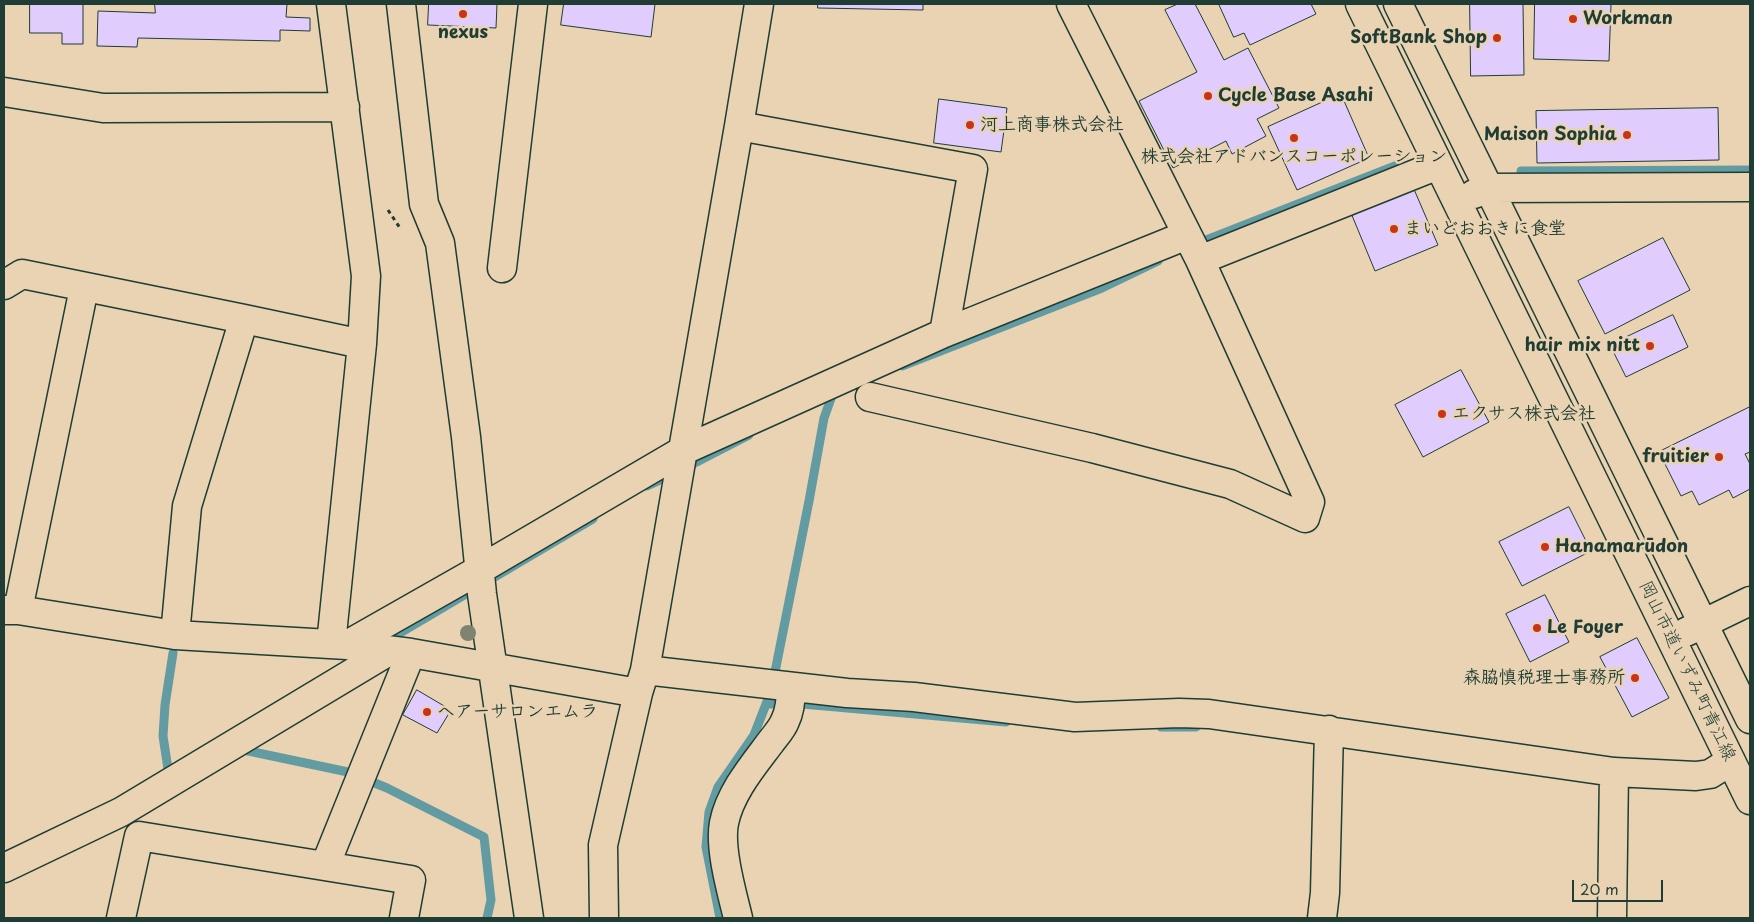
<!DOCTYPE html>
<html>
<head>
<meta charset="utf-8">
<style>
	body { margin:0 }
	#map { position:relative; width:1754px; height:922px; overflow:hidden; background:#e9d3b2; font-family:"Playpen Sans",sans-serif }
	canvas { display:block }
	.frame { position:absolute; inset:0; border:5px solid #1f3d34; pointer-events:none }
	.scale { position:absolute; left:1572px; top:880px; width:91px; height:22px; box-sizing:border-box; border:2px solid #1f3d34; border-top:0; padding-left:6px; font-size:15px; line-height:18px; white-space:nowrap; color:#1f3d34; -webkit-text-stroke:4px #e9d3b2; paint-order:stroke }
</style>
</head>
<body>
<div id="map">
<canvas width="1754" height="922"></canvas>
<div class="frame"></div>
<div class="scale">20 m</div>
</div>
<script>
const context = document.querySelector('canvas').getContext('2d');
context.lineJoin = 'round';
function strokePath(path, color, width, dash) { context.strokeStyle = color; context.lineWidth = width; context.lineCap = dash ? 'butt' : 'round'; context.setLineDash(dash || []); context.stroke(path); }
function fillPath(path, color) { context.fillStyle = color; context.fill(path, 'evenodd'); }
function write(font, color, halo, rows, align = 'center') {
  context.font = font + ' "Playpen Sans","Klee One",sans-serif'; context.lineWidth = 5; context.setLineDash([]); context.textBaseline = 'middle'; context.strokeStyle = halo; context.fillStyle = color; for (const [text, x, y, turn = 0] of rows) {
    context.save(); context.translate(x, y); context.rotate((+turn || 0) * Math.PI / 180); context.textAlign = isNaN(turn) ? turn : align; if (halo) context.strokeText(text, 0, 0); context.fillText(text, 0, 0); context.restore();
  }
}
strokePath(new Path2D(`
	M1521,171L1750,170
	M1196,244L1400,164
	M902,366L1102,288L1158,261
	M685,468L749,435
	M647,486L674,474
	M385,642L593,519
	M773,682L809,501L824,418L833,393
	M767,704H802L1006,722
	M1161,727H1196
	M239,749L348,772L387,788L484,837L491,900L487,918
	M168,769L163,736L165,705L173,653
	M720,918L706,847L709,812L718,787L754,735L768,699`), '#629ca2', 9);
const building = new Path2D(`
	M30,4H83V44H62V33H30Z
	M155,4H287L286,17L310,18V31L280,30V41L138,38L137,47L97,46L98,11L155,13Z
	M429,4H497L496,28L428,25Z
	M564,4H655L651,37L561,25Z
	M818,4H923V10L818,8Z
	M1178,4H1195L1224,60L1248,48L1279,108L1257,119L1266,136L1232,154L1226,141L1173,168L1139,101L1197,72L1165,10Z
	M1219,4H1311L1316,14L1250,45L1244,33L1234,37Z
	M1470,4H1523L1524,75L1471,76Z
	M1535,4H1611L1609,61L1534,59Z
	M1341,94L1369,158L1297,190L1268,127Z
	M939,99L1007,108L1001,152L934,143Z
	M1718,108L1719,160L1537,163L1536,111Z
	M1413,187L1438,245L1375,271L1351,213Z
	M1663,238L1690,290L1605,334L1578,281Z
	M1673,315L1688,347L1626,377L1610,345Z
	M1461,370L1489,422L1423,457L1395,405Z
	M1750,407V452L1745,454L1750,464V489L1733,498L1729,490L1699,505L1692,491L1681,496L1659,452Z
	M1569,507L1591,551L1522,586L1499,542Z
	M1545,595L1569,642L1530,662L1506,614Z
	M1637,638L1669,698L1632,717L1600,657Z
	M417,690L451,710L437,733L403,715Z`);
fillPath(building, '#e0cdfe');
strokePath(building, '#1f3d34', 1);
const minor = new Path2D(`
	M331,4L366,276L362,344L331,644
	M401,4L424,204L440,243L466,437L482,594L529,918
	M1360,4L1750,800
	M1398,4L1750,719
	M4,92L103,108L345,107
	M739,126L973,169L944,333
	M1474,194L1490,188L1750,187
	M1200,260L1438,165
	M502,268L533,4
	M4,285L22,274L244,319L362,344
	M870,397L1092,448L1230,484L1305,518L1310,502L1200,260L1071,4
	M4,610H18L175,635L347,645L411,653L638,693
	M18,610L84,288
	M1686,632L1750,601
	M175,635L187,506L244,319
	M347,645L479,570L682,451L944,333L1187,235
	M645,670L847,693L914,697L1075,717L1179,713L1209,714L1614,772L1696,776L1710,774L1731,761
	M325,866L411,653
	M4,868L121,812L389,651
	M121,918L139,836L411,880L404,918
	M604,918L603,845L638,693L645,670L739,126L759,4
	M738,918C732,893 719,848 724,823C730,793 752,767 770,743C775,736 782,729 785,721C790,711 791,699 791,687
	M1322,918L1325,893L1329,730
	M1612,918L1614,772`);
strokePath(minor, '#1f3d34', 31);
strokePath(new Path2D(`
	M388,210L400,228`), '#1f3d34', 3, [4, 4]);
strokePath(minor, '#e9d3b2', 28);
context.fillStyle = '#7e846f';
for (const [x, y] of [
	[468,633]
]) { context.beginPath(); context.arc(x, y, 8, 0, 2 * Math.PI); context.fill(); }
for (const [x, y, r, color] of [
	[463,14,5,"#c8321e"],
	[1573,19,5,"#c8321e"],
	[1497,38,5,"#c8321e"],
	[1208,96,5,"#c8321e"],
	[970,125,5,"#c8321e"],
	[1627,135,5,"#c8321e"],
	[1294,138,5,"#c8321e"],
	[1394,229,5,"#c8321e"],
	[1650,346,5,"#c8321e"],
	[1442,414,5,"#c8321e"],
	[1719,457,5,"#c8321e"],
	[1545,547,5,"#c8321e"],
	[1537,628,5,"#c8321e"],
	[1635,678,5,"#c8321e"],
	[427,712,5,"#c8321e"]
]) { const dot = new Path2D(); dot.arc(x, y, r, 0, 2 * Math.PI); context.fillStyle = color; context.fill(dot); strokePath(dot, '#e9d3b2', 2); }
write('bold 18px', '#1f3d34', '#e9d3b2', [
	["Workman",1583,19],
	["nexus",463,33,"center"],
	["SoftBank Shop",1487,38,"right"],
	["Cycle Base Asahi",1218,96],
	["河上商事株式会社",980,125],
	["Maison Sophia",1617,135,"right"],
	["株式会社アドバンスコーポレーション",1294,157,"center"],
	["まいどおおきに食堂",1404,229],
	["hair mix nitt",1640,346,"right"],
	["エクサス株式会社",1452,414],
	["fruitier",1709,457,"right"],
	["Hanamarūdon",1555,547],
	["Le Foyer",1547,628],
	["森脇慎税理士事務所",1625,678,"right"],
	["ヘアーサロンエムラ",437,712]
], 'left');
write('18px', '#1f3d34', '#e9d3b2', [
	["岡山市道いずみ町青江線",1687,671,64]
]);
</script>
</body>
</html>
